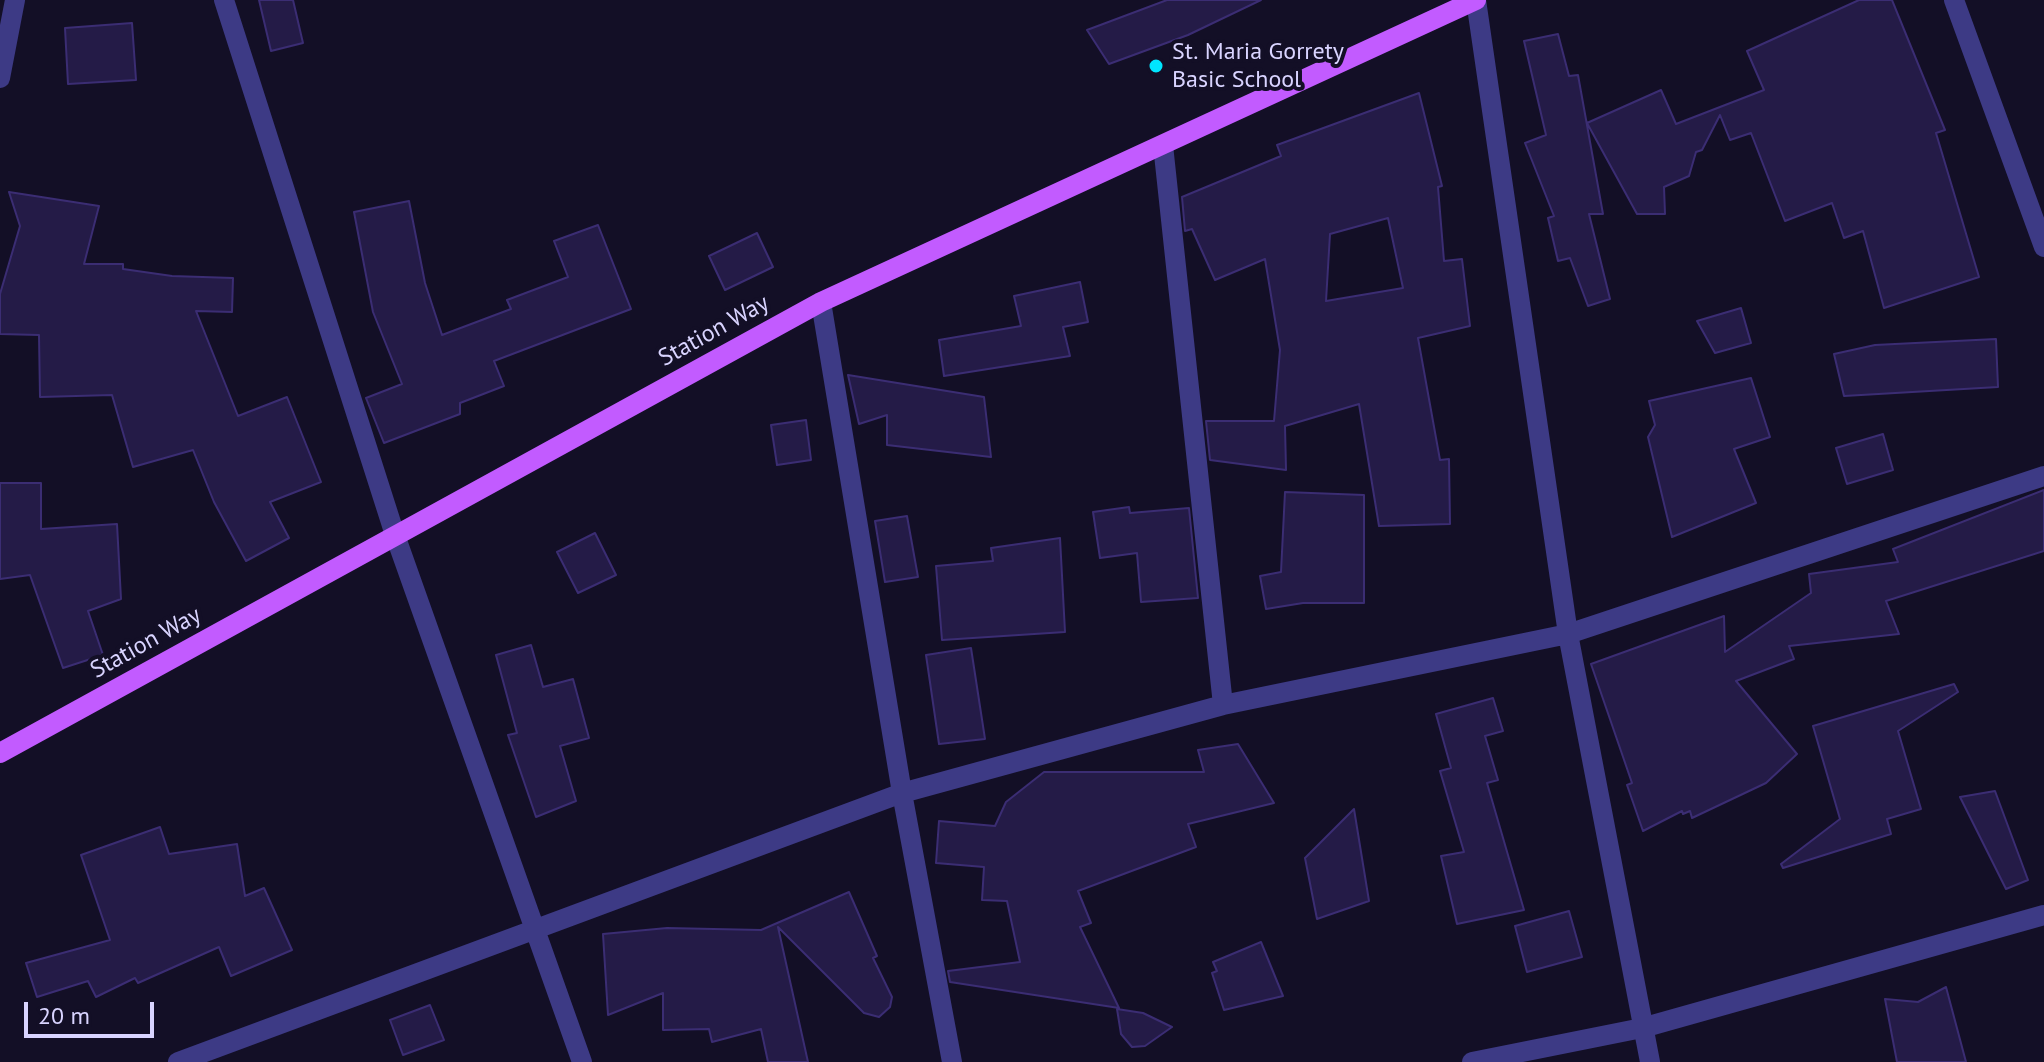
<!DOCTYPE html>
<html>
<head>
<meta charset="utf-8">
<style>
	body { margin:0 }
	#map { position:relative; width:2044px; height:1062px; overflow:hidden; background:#130f26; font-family:"PT Sans",sans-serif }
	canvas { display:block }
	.scale { position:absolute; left:24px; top:1002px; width:130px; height:36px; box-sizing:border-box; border:4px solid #d9d4ff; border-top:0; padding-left:10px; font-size:24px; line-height:28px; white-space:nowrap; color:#d9d4ff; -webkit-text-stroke:6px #130f26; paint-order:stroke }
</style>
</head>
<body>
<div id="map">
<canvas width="2044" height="1062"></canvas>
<div class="scale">20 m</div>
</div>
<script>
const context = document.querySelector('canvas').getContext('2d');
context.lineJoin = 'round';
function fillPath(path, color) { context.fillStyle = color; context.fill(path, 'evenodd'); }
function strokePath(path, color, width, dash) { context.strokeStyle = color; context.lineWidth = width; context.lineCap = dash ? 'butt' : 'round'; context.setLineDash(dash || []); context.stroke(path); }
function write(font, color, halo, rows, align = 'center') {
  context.font = font + ' "PT Sans",sans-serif'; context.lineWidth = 8; context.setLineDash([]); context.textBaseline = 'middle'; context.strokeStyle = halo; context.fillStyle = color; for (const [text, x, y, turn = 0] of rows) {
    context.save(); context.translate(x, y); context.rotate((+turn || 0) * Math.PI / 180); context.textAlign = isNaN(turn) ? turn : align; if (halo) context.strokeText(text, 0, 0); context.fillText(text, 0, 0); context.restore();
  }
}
const building = new Path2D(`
	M259,0H293L303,43L271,51Z
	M1167,0H1261L1188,35L1109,64L1087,30Z
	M1859,0H1892L1945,130L1936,133L1979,277L1884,308L1863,231L1844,238L1832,203L1785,221L1751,133L1730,140L1720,115L1702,150L1696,152L1689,176L1664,187L1665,214H1637L1587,123L1661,90L1676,124L1764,90L1747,51Z
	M132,23L136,80L68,84L65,28Z
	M1558,34L1569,76L1578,75L1603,214H1589L1610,299L1588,306L1570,258L1558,261L1548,218L1554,216L1525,143L1546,135L1524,41Z
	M1419,93L1442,186L1438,187L1444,261L1462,259L1470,326L1418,338L1440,460L1449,459L1450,524L1379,526L1359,404L1285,426L1286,470L1210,460L1206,421H1274L1280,350L1265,259L1215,280L1192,229L1185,231L1182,197L1281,156L1277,145ZM1388,218L1403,288L1326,301L1330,234Z
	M9,192L99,206L84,264H123V269L172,276L233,278L232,312L196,311L238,416L287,397L321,482L270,502L289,538L246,561L214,502L193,450L133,467L112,395L40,397L39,335L0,334V294L20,226Z
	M409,201L425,283L442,335L511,309L507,300L568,277L554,241L598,225L631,309L494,361L504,386L460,403V414L384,443L366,398L402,384L373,312L354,212Z
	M757,233L773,267L725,290L709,256Z
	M1080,282L1088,322L1063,327L1070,356L944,376L939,340L1021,326L1014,296Z
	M1741,308L1751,343L1715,353L1697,321Z
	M1996,339L1998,387L1844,396L1834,354L1875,345Z
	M848,375L984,397L991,457L887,445V415L859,424Z
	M1751,378L1770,437L1734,449L1756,503L1672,537L1648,437L1655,425L1649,401Z
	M806,420L811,460L777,465L771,425Z
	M1883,434L1893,470L1847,484L1836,448Z
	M0,483H41V529L117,524L121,599L88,611L103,655L63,668L30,575L0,579Z
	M2044,490V551L1886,601L1899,634L1789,646L1794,659L1736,681L1797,754L1766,783L1692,818L1690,811L1683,814L1682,811L1643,831L1627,785L1632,783L1591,664L1724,616L1725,652L1811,593L1809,574L1898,562L1893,549Z
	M1285,492L1364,495V603H1303L1266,609L1260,576L1281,572Z
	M1129,507L1130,513L1189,508L1198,598L1141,602L1137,553L1100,558L1093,512Z
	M907,516L918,577L885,582L875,521Z
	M595,533L616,575L578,593L557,552Z
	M1060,538L1065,632L942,640L936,566L993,561L991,548Z
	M531,645L543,687L573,679L589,738L560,746L576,801L536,817L508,735L517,733L496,655Z
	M971,648L985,739L939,744L926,655Z
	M1954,684L1958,692L1898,731L1921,809L1887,819L1891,834L1783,868L1781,864L1840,819L1813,726Z
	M1493,698L1503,731L1485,736L1498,780L1487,783L1524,910L1457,924L1441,856L1464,852L1440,771L1451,768L1436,714Z
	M1238,744L1274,803L1188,824L1196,847L1078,891L1091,923L1080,927L1119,1008L950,982L948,971L1020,962L1007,901L982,900L984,867L936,863L939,821L995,826L1006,802L1044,772H1204L1198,750Z
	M1995,791L2028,880L2006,889L1960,797Z
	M1354,809L1369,901L1317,919L1305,858Z
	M160,827L169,854L237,844L245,896L264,888L292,950L231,976L219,947L138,983L135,978L96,997L88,981L37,997L26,963L110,940L81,855Z
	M849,892L877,956L873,958L892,997L890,1007L879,1017L864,1013L778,927L808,1062H768L761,1029L712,1042L709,1029L663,1030V993L608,1015L603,934L667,928L761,930Z
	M1569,911L1582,957L1527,972L1515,926Z
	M1261,942L1283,996L1224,1010L1212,973L1217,971L1213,962Z
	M1946,987L1966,1062H1897L1885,999L1918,1002Z
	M430,1005L444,1040L403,1055L390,1020Z
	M1117,1009L1143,1013L1172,1027L1145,1046L1132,1047L1121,1034Z`);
fillPath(building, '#241b47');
strokePath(building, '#3b2d73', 2);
strokePath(new Path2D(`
	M224,0L395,535L582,1062
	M1476,0L1568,634L1650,1062
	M1954,0L2044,247
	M0,78L15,0
	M1163,145L1223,705
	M821,302L902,793L952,1062
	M178,1062L902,793L1223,705L1568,634L2044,476
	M1472,1062L1642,1028L2044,915`), '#3d3a85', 20);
strokePath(new Path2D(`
	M0,753L821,302L1476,0`), '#c25bff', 20);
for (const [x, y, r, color] of [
	[1156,66,8,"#00e5ff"]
]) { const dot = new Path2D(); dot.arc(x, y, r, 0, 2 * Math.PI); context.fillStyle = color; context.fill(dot); strokePath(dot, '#130f26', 3); }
write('24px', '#d9d4ff', '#130f26', [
	["St. Maria Gorrety",1172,52],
	["Basic School",1172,80]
], 'left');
write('24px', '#d9d4ff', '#130f26', [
	["Station Way",714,331,-29],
	["Station Way",146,643,-29]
]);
</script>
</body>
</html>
